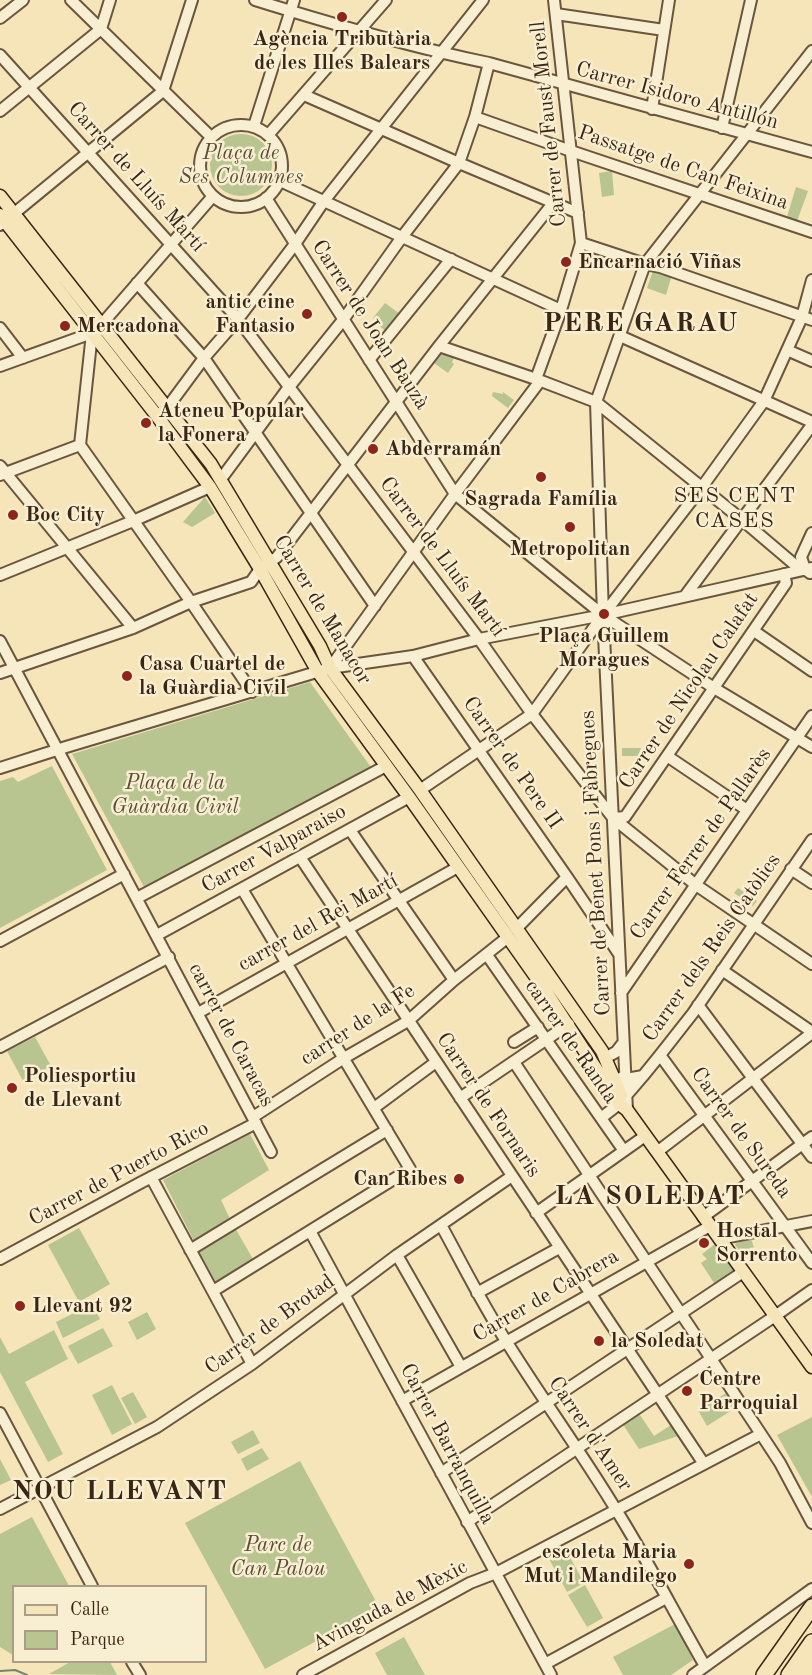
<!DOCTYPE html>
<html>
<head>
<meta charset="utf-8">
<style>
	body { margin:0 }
	#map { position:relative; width:812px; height:1675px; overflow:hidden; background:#f5e5b8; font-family:"Old Standard TT",serif }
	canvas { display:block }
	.legend { position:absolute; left:12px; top:1585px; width:195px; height:78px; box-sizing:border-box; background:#f8eed1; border:2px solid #ac9e86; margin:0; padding:8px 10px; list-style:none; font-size:18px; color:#3b2615 }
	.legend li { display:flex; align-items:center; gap:12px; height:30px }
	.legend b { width:30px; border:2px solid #ac9e86 }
</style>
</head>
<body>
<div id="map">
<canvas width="812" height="1675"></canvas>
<ul class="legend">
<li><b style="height:8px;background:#f5e5b8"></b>Calle</li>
<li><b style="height:16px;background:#b8c591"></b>Parque</li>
</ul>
</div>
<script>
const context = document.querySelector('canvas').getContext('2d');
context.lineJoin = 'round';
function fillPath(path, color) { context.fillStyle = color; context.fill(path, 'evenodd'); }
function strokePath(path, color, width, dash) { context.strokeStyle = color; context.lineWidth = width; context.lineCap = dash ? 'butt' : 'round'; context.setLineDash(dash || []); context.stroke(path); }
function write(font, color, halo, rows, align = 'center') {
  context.font = font + ' "Old Standard TT",serif'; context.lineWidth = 5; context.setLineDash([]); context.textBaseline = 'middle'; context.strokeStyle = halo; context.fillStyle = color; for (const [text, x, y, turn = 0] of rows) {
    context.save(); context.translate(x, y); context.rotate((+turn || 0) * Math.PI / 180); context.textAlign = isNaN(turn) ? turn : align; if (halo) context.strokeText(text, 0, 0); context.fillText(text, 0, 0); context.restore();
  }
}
fillPath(new Path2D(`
	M210 165a31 31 0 1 1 62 0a31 31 0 1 1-62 0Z
	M612,171L614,195L602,197L599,173Z
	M796,187L808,191L797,221L787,217Z
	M654,268L672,275L666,295L647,288Z
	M385,303L400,314L387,332L373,321L374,319L373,318Z
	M443,352L455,356L452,362L454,364L448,373L434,363Z
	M493,392L503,394V392L514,400L508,408L492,396Z
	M205,497L215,513L192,527L183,522Z
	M310,682L373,770L145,889L72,754Z
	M622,748H641L638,756H622Z
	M52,766L107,870L0,928V781L13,777L18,782Z
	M738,888L757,901L753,906L734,893Z
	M35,1037L51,1066L23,1081L7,1051Z
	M250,1134L269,1170L221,1200L231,1221L194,1241L163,1180Z
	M234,1226L254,1261L215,1284L197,1250Z
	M79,1228L110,1284L79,1302L48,1245Z
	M751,1239L754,1247L750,1248L744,1256L735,1245L736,1243Z
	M715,1244L735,1273L716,1286L701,1263L707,1259L702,1254Z
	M92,1304L100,1319L63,1338L56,1322Z
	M147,1312L156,1329L137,1340L128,1322Z
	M103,1328L113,1346L78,1364L68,1346Z
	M54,1330L68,1359L25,1382L63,1454L48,1462L0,1372V1337L9,1354Z
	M112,1385L132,1424L112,1435L92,1395Z
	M133,1392L147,1417L135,1424L121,1398Z
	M728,1392L737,1407L707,1426L698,1410Z
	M638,1412L654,1436L671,1425L678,1436L639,1449L622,1423Z
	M812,1417V1497L777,1435Z
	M253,1430L260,1443L238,1454L231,1442Z
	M262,1448L269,1459L247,1471L241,1459Z
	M0,1459L11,1480L0,1485Z
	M300,1461L379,1607L265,1669L185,1523Z
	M32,1517L69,1586H14L13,1655L0,1647V1534Z
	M565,1548L584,1583L567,1592L548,1557Z
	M585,1585L603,1618L587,1627L568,1595Z
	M675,1624L693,1660L671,1675H623L613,1657Z
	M404,1637L425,1675H387L375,1653Z
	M70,1662H110L117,1675L49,1674Z`), '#b8c591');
strokePath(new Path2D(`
	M0,1671L15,1670L27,1675`), '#758274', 2);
const minor = new Path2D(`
	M71,0L211,137
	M255,0C332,24 410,47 489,63L812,152
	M554,0L581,243
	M556,14L664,30
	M0,18L23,0
	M812,51L645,264L660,267L812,320
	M0,55L238,319L479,639L532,714L613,818L696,885L812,964
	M304,95L459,163L578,213
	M652,109L669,0
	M0,111L101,29L110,0
	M475,117L571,151L812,232
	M200 166a41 41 0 1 1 82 0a41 41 0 1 1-82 0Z
	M254,126L294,0
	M722,128L751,0
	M269,134L386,0
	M280,181L561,310
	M266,198L455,494L603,615L714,688L812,747
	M0,225L163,91L192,0
	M137,283L204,358L375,606
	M0,328L23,358
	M620,336L812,422
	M439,346L536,379
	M787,350L812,361
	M369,360L451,259
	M0,366L92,333L101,325L213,196
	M157,416L167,408L204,358L238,319L295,244L324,201L483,0
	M80,445L191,602L252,692
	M80,445L92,333
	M0,466L133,628
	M0,475L80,445
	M221,479L289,387L343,320L402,237L459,163L475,117L489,63
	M810,573L805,569L801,557L812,533
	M0,575L133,521L210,487
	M685,596L812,425
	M754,631L812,671
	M0,641L271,1152
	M413,656L567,877L619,954
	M330,668L455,494L540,381
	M0,673L133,628L191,602L251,582L260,569L277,557L439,346L554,202
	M667,756L747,810
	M0,768L66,747L330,668L413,656L479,639L603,615L812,568
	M420,790L532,714L603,615L702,487L764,401L802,317L812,280
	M613,818L625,817L786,583L784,574
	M350,830L454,980
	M300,857L704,1464
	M791,869L812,883
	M137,898L386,766
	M516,929L567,877
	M157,935L409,797
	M0,941L124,874
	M487,955L624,1151
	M722,970L812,1032
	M621,993L812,716
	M698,1005L812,1157
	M198,1013L458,867
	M514,1042L538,1027
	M0,1047L169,957
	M660,1055L812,1263
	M605,1058L616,1052L623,1043
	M514,1062L761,1434L780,1463L812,1523
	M622,1077L626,1079L643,1076L660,1055L693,1013L812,840
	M460,1098L569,1024
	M374,1108L436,1062
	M627,1110L603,615L596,402L645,264L581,243L561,310L536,379L596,402L741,519L801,570
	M253,1117L344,1058L408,1021L454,980L508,937
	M601,1118L619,1104L643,1076H642
	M657,1152L812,1033
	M151,1177L252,1364
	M536,1213L645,1136
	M703,1217L812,1137
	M441,1225C463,1265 483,1306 508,1344C543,1400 581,1452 615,1508C647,1559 675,1614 705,1666
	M310,1231L551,1675
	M719,1239L812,1221
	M190,1250L387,1130
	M397,1255L461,1367
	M0,1259L140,1183L256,1123
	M213,1291L410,1169L242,889
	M477,1293L559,1248
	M402,1401L710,1226
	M0,1413L92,1586
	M441,1473L743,1272
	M0,1509L157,1427L252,1364L397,1255L512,1176
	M467,1522L775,1316L812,1290
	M132,1662L140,1675
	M545,1664L666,1598
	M303,1675L470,1583L496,1573L761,1434
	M693,1675L812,1589`);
const major = new Path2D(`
	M0,196L211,464L320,646L330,668L420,790L602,1051L621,1095
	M0,215L157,416L210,487L260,569L318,672L409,797L543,987L619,1104L627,1110L812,1367`);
const highway = new Path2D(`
	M764,1675L812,1607
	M789,1675L812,1642
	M804,1675L812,1663`);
strokePath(minor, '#6a563e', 14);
strokePath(major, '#3b2615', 15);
strokePath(highway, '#3b2615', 18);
strokePath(minor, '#f8eed1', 10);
strokePath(major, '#f5e5b8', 12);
strokePath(highway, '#f5e5b8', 15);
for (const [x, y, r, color] of [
	[342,17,6,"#8f2418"],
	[566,262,6,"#8f2418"],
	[307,314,6,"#8f2418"],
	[65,326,6,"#8f2418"],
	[146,423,6,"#8f2418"],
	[373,449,6,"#8f2418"],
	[541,477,6,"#8f2418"],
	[13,515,6,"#8f2418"],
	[570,527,6,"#8f2418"],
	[604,614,6,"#8f2418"],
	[127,676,6,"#8f2418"],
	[12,1088,6,"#8f2418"],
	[459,1179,6,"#8f2418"],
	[704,1243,6,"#8f2418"],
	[20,1306,6,"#8f2418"],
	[599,1341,6,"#8f2418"],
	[687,1391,6,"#8f2418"],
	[689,1564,6,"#8f2418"]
]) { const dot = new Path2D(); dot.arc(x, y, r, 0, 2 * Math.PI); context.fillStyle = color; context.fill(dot); strokePath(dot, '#f8eed1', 2); }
write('bold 21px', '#3b2615', '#f8eed1', [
	["Agència Tributària",342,39,"center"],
	["de les Illes Balears",342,63,"center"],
	["Encarnació Viñas",578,262],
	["antic cine",295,302,"right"],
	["Fantasio",295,326,"right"],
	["Mercadona",77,326],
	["Ateneu Popular",158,411],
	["la Fonera",158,435],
	["Abderramán",385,449],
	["Sagrada Família",541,499,"center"],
	["Boc City",25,515],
	["Metropolitan",570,549,"center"],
	["Plaça Guillem",604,636,"center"],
	["Moragues",604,660,"center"],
	["Casa Cuartel de",139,664],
	["la Guàrdia Civil",139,688],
	["Poliesportiu",24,1076],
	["de Llevant",24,1100],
	["Can Ribes",447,1179,"right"],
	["Hostal",716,1231],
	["Sorrento",716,1255],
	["Llevant 92",32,1306],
	["la Soledat",611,1341],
	["Centre",699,1379],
	["Parroquial",699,1403],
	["escoleta Maria",677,1552,"right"],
	["Mut i Mandilego",677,1576,"right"]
], 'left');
write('21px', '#3b2615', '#f8eed1', [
	["Carrer Isidoro Antillón",677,96,15],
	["Carrer de Faust Morell",549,124,-96],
	["Passatge de Can Feixina",683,168,19],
	["Carrer de Lluís Martí",136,177,48],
	["Carrer de Joan Bauzà",370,325,57],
	["Carrer de Lluís Martí",442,557,53],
	["Carrer de Manacor",322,610,59],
	["Carrer de Nicolau Calafat",689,691,-56],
	["Carrer de Pere II",512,763,55],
	["Carrer Ferrer de Pallarès",701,844,-55],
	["Carrer Valparaiso",274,849,-29],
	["Carrer de Benet Pons i Fàbregues",596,863,-93],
	["carrer del Rei Martí",318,923,-29],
	["Carrer dels Reis Catòlics",712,948,-55],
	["carrer de la Fe",358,1025,-33],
	["carrer de Caracas",231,1035,62],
	["carrer de Randa",571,1042,55],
	["Carrer de Fornaris",488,1105,56],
	["Carrer de Sureda",741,1133,54],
	["Carrer de Puerto Rico",119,1174,-28],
	["Carrer de Cabrera",546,1296,-30],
	["Carrer de Brotad",270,1325,-36],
	["Carrer d'Amer",590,1434,56],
	["Carrer Barranquilla",447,1444,62],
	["Avinguda de Mèxic",390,1606,-28]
]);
write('italic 21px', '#5a4e34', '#f8eed1', [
	["Plaça de",241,153],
	["Ses Columnes",241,177],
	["Plaça de la",175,783],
	["Guàrdia Civil",175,807],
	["Parc de",278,1545],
	["Can Palou",278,1569]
]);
context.letterSpacing = '1.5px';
write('22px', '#3b2615', '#f8eed1', [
	["SES CENT",735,496],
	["CASES",735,521]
]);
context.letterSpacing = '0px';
context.letterSpacing = '1.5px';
write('bold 27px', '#3b2615', '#f8eed1', [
	["PERE GARAU",641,324],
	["LA SOLEDAT",650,1197],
	["NOU LLEVANT",120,1492]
]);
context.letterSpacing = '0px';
</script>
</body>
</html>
